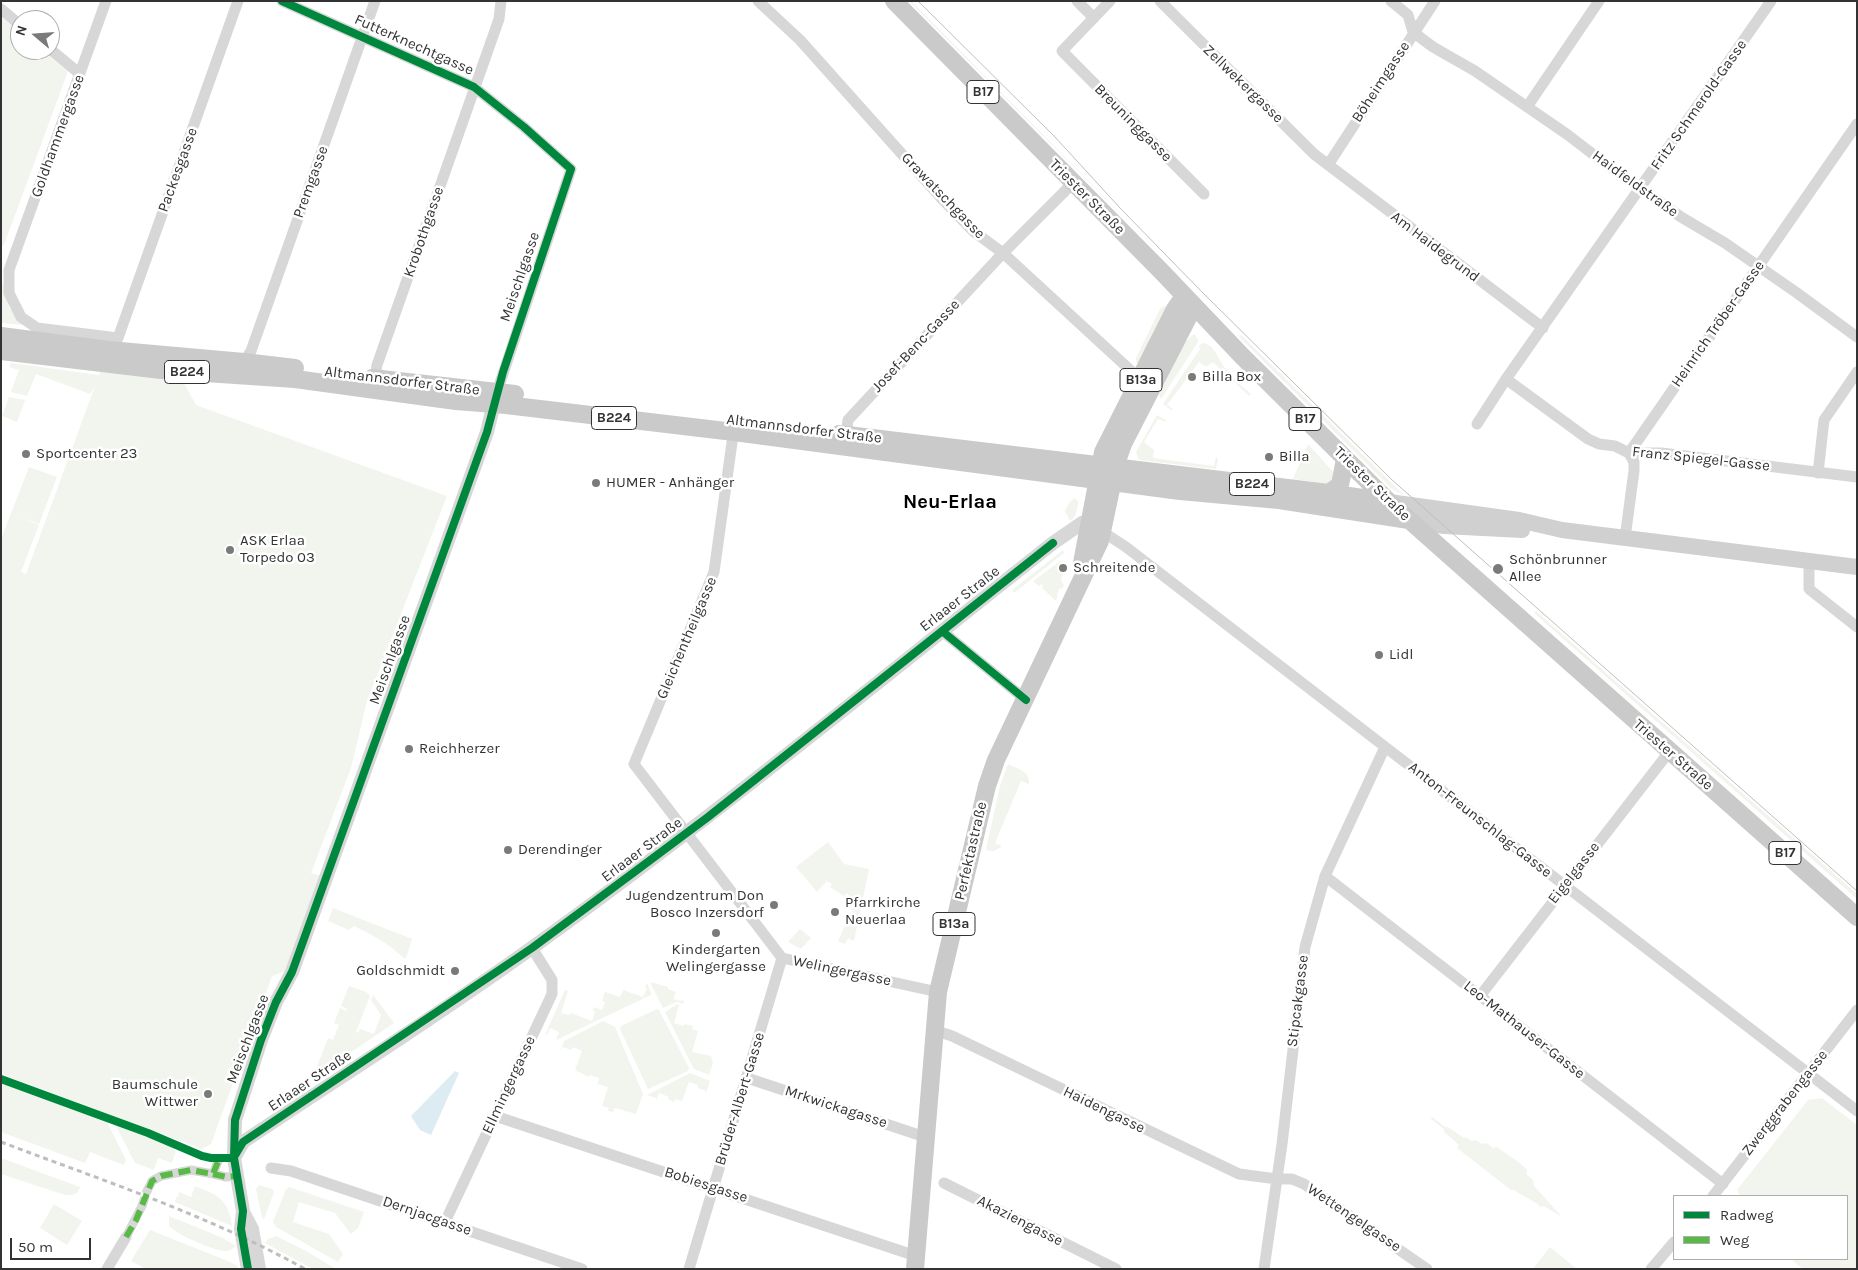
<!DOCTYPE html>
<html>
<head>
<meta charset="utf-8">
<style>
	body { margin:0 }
	#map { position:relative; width:1858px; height:1270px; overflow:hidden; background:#fff; font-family:Karla,sans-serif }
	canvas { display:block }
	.frame { position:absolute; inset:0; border:2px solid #333; pointer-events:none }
	.legend { position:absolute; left:1673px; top:1195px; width:175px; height:65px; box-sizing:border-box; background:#fff; border:1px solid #adadad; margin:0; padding:6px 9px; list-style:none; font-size:15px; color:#333 }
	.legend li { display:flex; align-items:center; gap:10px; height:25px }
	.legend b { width:25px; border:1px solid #adadad }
	.north { position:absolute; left:10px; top:10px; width:50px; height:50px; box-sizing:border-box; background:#fff; border:1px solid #adadad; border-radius:50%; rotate:288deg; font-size:14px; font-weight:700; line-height:20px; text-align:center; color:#333 }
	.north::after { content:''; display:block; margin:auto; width:18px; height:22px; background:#7a7a7a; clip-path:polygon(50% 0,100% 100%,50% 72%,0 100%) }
	.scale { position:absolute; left:10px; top:1238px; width:81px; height:22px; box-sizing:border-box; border:2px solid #333; border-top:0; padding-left:6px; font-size:15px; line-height:18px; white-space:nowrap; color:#333; -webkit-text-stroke:4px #fff; paint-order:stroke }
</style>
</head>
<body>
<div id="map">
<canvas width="1858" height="1270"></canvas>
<div class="frame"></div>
<ul class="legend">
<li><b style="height:6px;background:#00873e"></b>Radweg</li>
<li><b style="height:6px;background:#58b947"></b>Weg</li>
</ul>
<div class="north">N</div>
<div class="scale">50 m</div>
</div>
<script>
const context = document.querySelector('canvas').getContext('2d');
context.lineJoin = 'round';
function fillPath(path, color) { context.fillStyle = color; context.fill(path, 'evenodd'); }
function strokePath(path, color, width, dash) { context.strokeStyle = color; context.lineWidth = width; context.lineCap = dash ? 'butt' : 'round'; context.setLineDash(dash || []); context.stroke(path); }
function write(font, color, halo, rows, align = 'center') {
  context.font = font + ' Karla,sans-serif'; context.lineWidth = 5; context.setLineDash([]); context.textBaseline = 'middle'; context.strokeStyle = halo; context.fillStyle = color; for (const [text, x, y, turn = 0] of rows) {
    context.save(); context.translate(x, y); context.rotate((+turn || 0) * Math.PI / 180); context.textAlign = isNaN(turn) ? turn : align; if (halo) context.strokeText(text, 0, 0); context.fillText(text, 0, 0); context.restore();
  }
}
fillPath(new Path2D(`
	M909,1H911L923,13L1194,288Z
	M1,17L20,32V50H42L67,71V74L4,245L1,246Z
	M1,277L9,308L24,325L1,323Z
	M1164,306L1168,307L1166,311H1164L1138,363H1136V358L1160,309Z
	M1194,334L1198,339V342L1161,399L1159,395L1184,343Z
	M1241,335L1404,495L1392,489L1377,474L1239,337Z
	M1202,343C1215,344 1218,359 1225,368C1232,378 1242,386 1251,394L1249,396L1213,362L1206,367L1199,362L1167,405L1174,410H1171L1163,404L1200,349L1199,346Z
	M11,363L99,375L101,369L184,383L196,405L447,496L367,701L351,768L311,873L321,876L286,971L272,976L211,1144L202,1149L1,1074V539L29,467L57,477L39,524L17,516L39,525L21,572L26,574L95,386L90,394L36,374L27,396L11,392L19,370L9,367Z
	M9,397L25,400L17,422L2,416Z
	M1157,415L1166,420V422L1158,419L1144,442L1154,450L1153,458L1214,466L1216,457L1218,459L1216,469L1139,460L1136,452Z
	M1308,444L1334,473L1335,476L1331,484L1293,479Z
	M1074,498L1078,501C1078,508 1076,518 1070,521L1065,511L1069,503Z
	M1063,550L1064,553L1014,593L1012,590Z
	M1062,561L1065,565L1061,581L1064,584L1063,588L1059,589L1056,601L1042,588L1043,586L1041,584L1039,586L1033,581L1059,562Z
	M1536,611L1857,894V899L1534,613Z
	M1008,764C1018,769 1030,771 1029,784L1021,781L995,843L1002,846L1001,847L994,851L986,850L1000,786Z
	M828,842L844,864L869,869L854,941L848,938L845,944L838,941L854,906L848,902L850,896L847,893L844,896L830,887L832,884L827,881L817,892L796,867Z
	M333,908L412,939L406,958L405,959C389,944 373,935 354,926L349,930L328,921Z
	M800,929L811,938L801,949L788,942Z
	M650,982L668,987V989L676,992L673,999L681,1001L684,1000L683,1004L677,1002L663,1008Z
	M647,983L651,993V995L556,1040L559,1032L550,1028L547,1035H545L565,990L568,991L561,1013L569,1015L571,1013L592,1021L595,1012L593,1010L594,1007L602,1010L605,1002L602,1001L605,992L620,997L623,990L643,997L647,988L645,987Z
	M349,986L366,992L370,996L356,1032L358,1033L360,1029L374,1034L381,1015L371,1000L373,995L394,1023L316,1076L314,1074L328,1038L333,1040L339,1025L334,1023L340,1008L346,1011L347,1009L341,1006Z
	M677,1004L679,1005L674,1023L683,1026L684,1024L693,1026L692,1029L698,1031L692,1052L711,1056L713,1063L709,1075L694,1069L665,1012Z
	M657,1009L659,1010L689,1068L688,1071L648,1089L620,1029L621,1026Z
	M603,1021L615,1027L643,1094L636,1114L615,1108L613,1112L608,1111L609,1108L602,1106L608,1087L599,1084L597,1086L599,1078L590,1075L589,1077L575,1070L582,1051L573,1047L571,1050L563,1047L560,1053L564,1041Z
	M690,1073L710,1081L705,1096L706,1091L698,1088V1085L689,1082L682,1101L675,1099L674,1102L668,1099L669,1097L659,1093L656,1101V1098L647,1095Z
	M1,1083L106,1120L126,1160L124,1165L90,1152L85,1163L1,1132Z
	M1822,1098L1857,1125V1269H1803L1791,1259H1847V1196H1740L1737,1190L1808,1100Z
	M1432,1117L1445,1127H1448L1464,1138L1466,1137L1471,1141L1476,1140L1482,1144L1487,1143L1493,1148L1497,1147L1521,1164L1527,1170V1175L1533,1180L1534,1186L1562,1217L1544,1206L1541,1207C1532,1199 1523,1197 1514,1190H1511L1457,1148L1459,1145L1444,1132V1129L1431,1119Z
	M118,1124L167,1143L176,1151L172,1163L158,1158L154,1170L135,1163L116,1126Z
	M1,1158L80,1187L78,1192L73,1195H65L1,1174Z
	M259,1185L272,1189L274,1192L264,1219L262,1217L256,1189Z
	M195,1186C218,1195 229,1200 232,1226L175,1202L176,1197H178L179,1192L191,1197Z
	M289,1187L364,1212L358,1228L351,1234L335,1213L299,1202L293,1222L329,1234L343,1254L338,1262L276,1227L273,1222L286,1189Z
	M54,1204L82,1221L67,1245L40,1228Z
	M169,1216L223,1238L236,1246C232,1249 230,1251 225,1251C215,1251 175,1234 169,1226Z
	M150,1230L228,1261L238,1266V1269H146L131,1261Z
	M276,1236L306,1251L336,1269H313L265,1243L268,1239Z
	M1550,1247L1577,1269H1533Z`), '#f1f5ed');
fillPath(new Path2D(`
	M455,1071L459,1073L431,1135L420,1130L411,1116Z`), '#ddebf3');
strokePath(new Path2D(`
	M142,1206L147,1191`), '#d6d6d6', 9, [9, 4.5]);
strokePath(new Path2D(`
	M213,1174L226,1177L237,1176
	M147,1191L152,1181L161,1176L191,1170L213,1174L219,1159
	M126,1237L142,1206`), '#d7d7d7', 9);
strokePath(new Path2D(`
	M106,1L9,270V293L21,317L37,328L118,338L238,1
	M282,1L474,87L524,127L571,169L497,392
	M758,1L800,40L943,200L973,231L1003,253L1141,380
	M1077,1L1094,18
	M1110,1L1062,51L1204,194
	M1160,1L1314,154L1543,328
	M1391,1L1408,15L1413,32L1433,47L1475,71L1568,135L1607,165L1681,217L1725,243L1797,293L1857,337
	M1,9L20,25
	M50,49L80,74
	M1527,107L1599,1
	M1328,165L1435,1
	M244,362L251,351L375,1
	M375,378L377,365L499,19L501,1
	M1506,379L1588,439L1599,444L1615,446L1629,453H1661L1857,477
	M735,421L714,572L634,764L782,958L938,992
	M1477,424L1506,379L1771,1
	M845,441L848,420L1003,253L1073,183
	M1629,453L1857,124
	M1818,473L1824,420L1857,372
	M1103,532L1126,547L1857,1111
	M1625,538L1634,471V462L1629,453
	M1809,562V589L1857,627
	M942,631L1026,700
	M1325,876L1723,1184
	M1480,996L1669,752
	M934,1030L952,1036L1239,1174L1277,1179H1292L1304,1184L1427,1269
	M747,1078L925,1137
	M495,1116L916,1256
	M271,1168L291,1171L582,1269
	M944,1183L1116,1269
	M1713,1196L1857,1010
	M445,1222L552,994V980L532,948
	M107,1269L126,1237
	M689,1269L782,958
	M1264,1269L1282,1144L1305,947L1325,876L1385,747
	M1651,1269L1674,1242`), '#d7d7d7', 11);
strokePath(new Path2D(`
	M234,1158L243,1142C340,1077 439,1015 533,947C711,819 881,679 1053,543L1082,523L1091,520
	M243,1212L252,1229L259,1269
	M248,1269L241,1229L243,1211L234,1158L235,1120L261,1040L276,1002L292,972L487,432L496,395`), '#d7d7d7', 14);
strokePath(new Path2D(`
	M1389,502L1519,520L1562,530L1857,567
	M1409,520L1444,526L1522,530`), '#d0d0d0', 16);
strokePath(new Path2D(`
	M894,1L1162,272L1242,356L1389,502L1857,917
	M1,336L109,350L244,362L295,368
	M1,351L161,370L295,379L456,401L506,405L734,432L1180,491L1279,500L1409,520
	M372,378L515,394
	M839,434L1329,493L1389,502
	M1329,493L1340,485L1345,459
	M1082,563L1103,452L1175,309L1184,296
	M915,1269L938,992L987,786L996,760L1100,541L1117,461L1123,444L1194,306`), '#cacaca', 18);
strokePath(new Path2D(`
	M918,1L1055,137L1121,209L1203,293L1391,479L1857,891`), '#bebebe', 1);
strokePath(new Path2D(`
	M1,1142C104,1181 208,1215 305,1269`), '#bebebe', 3, [5, 4]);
strokePath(new Path2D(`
	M213,1174L226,1177L237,1176
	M126,1237L136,1220L152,1181L161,1176L191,1170L213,1174L219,1159`), '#58b947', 6, [12, 6]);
strokePath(new Path2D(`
	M942,631L1026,700
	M1,1079L148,1133L202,1156L211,1158H234
	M234,1157L243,1142L532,948L633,873L708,817L1053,543
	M248,1269L241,1229L243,1211L234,1158L235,1120L261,1040L276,1002L292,972L487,432L503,372L571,169L524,127L474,87L282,1`), '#00873e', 8);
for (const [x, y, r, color] of [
	[1192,377,5,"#7a7a7a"],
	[26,454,5,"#7a7a7a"],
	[1269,457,5,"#7a7a7a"],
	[596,483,5,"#7a7a7a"],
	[230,550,5,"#7a7a7a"],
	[1063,568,5,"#7a7a7a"],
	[1498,569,6,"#7a7a7a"],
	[1379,655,5,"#7a7a7a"],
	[409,749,5,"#7a7a7a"],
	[508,850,5,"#7a7a7a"],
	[774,905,5,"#7a7a7a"],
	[835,912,5,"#7a7a7a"],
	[716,933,5,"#7a7a7a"],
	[455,971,5,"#7a7a7a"],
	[208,1094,5,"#7a7a7a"]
]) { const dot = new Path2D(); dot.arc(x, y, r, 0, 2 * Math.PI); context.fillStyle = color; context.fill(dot); strokePath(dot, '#fff', 2); }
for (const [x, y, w] of [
	[983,92,32],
	[187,372,45],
	[1141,380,42],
	[614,418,45],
	[1305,419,32],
	[1252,484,45],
	[1785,853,32],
	[954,924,42]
]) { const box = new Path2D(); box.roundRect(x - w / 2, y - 11.5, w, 23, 4); context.fillStyle = '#fff'; context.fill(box); strokePath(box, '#333', 1); }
write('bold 14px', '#333', null, [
	["B17",983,92],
	["B224",187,372],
	["B13a",1141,380],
	["B224",614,418],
	["B17",1305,419],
	["B224",1252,484],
	["B17",1785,853],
	["B13a",954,924]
]);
write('15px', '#333', '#fff', [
	["Futterknechtgasse",414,45,24],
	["Böheimgasse",1381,82,-57],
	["Zellwekergasse",1243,84,44],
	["Fritz Schmerold-Gasse",1699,105,-55],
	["Breuninggasse",1133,123,45],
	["Goldhammergasse",58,136,-70],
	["Packesgasse",178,170,-70],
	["Premgasse",311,182,-70],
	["Haidfeldstraße",1635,184,36],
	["Grawatschgasse",943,196,46],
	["Triester Straße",1087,197,45],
	["Krobothgasse",424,232,-71],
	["Am Haidegrund",1435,247,37],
	["Meischlgasse",520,277,-71],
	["Heinrich Tröber-Gasse",1718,324,-55],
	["Josef-Benc-Gasse",916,346,-47],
	["Altmannsdorfer Straße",402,381,7],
	["Altmannsdorfer Straße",804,429,7],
	["Franz Spiegel-Gasse",1701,459,6],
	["Triester Straße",1372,484,44],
	["Erlaaer Straße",960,599,-38],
	["Gleichentheilgasse",687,638,-67],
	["Meischlgasse",390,660,-70],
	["Triester Straße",1673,755,41],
	["Anton-Freunschlag-Gasse",1480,820,38],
	["Erlaaer Straße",642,850,-37],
	["Perfektastraße",971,851,-77],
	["Eigelgasse",1574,873,-52],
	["Welingergasse",842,971,12],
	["Stipcakgasse",1298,1001,-83],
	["Leo-Mathauser-Gasse",1524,1030,38],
	["Meischlgasse",248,1039,-69],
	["Erlaaer Straße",310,1081,-34],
	["Ellmingergasse",509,1085,-65],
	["Brüder-Albert-Gasse",740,1099,-73],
	["Zwerggrabengasse",1785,1103,-52],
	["Mrkwickagasse",836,1107,18],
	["Haidengasse",1104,1110,26],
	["Bobiesgasse",706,1185,18],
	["Dernjacgasse",427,1216,19],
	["Wettengelgasse",1354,1218,34],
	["Akaziengasse",1020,1221,27]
]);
write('15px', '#333', '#fff', [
	["Billa Box",1202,377],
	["Sportcenter 23",36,454],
	["Billa",1279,457],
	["HUMER - Anhänger",606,483],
	["ASK Erlaa",240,541],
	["Torpedo 03",240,558],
	["Schönbrunner",1509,560],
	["Allee",1509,577],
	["Schreitende",1073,568],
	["Lidl",1389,655],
	["Reichherzer",419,749],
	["Derendinger",518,850],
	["Jugendzentrum Don",764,896,"right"],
	["Bosco Inzersdorf",764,913,"right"],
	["Pfarrkirche",845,903],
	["Neuerlaa",845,920],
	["Kindergarten",716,950,"center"],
	["Welingergasse",716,967,"center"],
	["Goldschmidt",445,971,"right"],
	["Baumschule",198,1085,"right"],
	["Wittwer",198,1102,"right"]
], 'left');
write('bold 20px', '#000', '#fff', [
	["Neu-Erlaa",950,502]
]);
</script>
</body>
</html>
